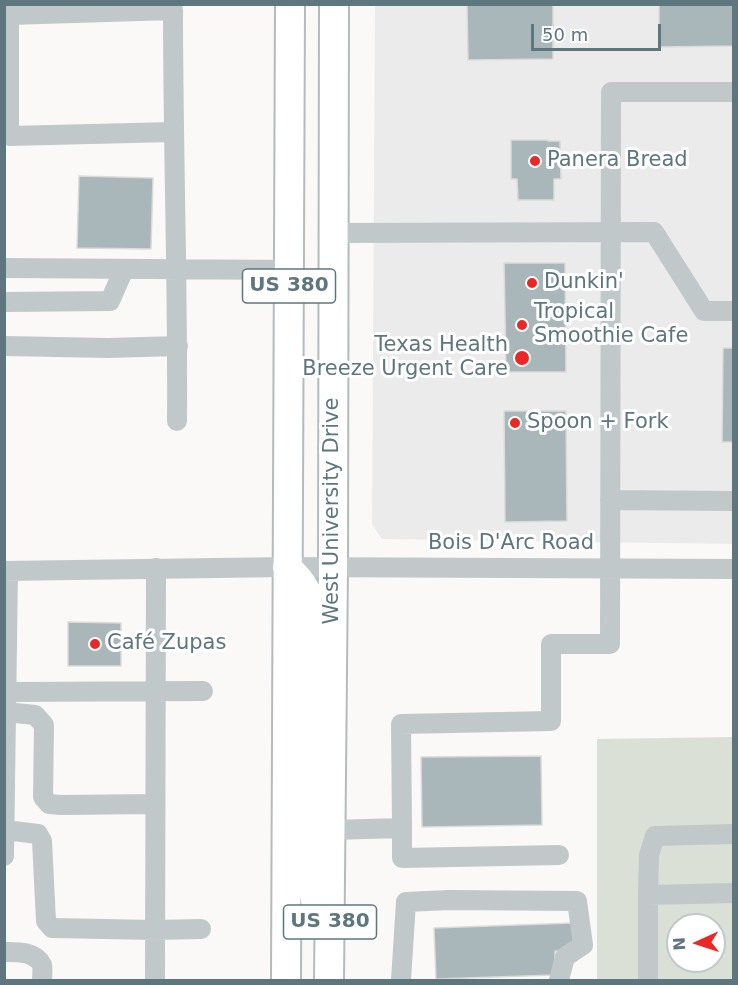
<!DOCTYPE html>
<html>
<head>
<meta charset="utf-8">
<style>
	body { margin:0 }
	#map { position:relative; width:738px; height:985px; overflow:hidden; background:#faf9f7; font-family:"DejaVu Sans",sans-serif }
	canvas { display:block }
	.frame { position:absolute; inset:0; border:6px solid #5e777e; pointer-events:none }
	.north { position:absolute; left:666px; top:913px; width:60px; height:60px; box-sizing:border-box; background:#fff; border:2px solid #bfc9cb; border-radius:50%; rotate:267deg; font-size:16px; font-weight:700; line-height:24px; text-align:center; color:#5e777e }
	.north::after { content:''; display:block; margin:auto; width:21px; height:27px; background:#eb2826; clip-path:polygon(50% 0,100% 100%,50% 72%,0 100%) }
	.scale { position:absolute; left:531px; top:24px; width:130px; height:27px; box-sizing:border-box; border:3px solid #5e777e; border-top:0; padding-left:8px; font-size:18px; line-height:21px; white-space:nowrap; color:#5e777e; -webkit-text-stroke:4px #fff; paint-order:stroke }
</style>
</head>
<body>
<div id="map">
<canvas width="738" height="985"></canvas>
<div class="frame"></div>
<div class="north">N</div>
<div class="scale">50 m</div>
</div>
<script>
const context = document.querySelector('canvas').getContext('2d');
context.lineJoin = 'round';
function fillPath(path, color) { context.fillStyle = color; context.fill(path, 'evenodd'); }
function strokePath(path, color, width, dash) { context.strokeStyle = color; context.lineWidth = width; context.lineCap = dash ? 'butt' : 'round'; context.setLineDash(dash || []); context.stroke(path); }
function write(font, color, halo, rows, align = 'center') {
  context.font = font + ' "DejaVu Sans",sans-serif'; context.lineWidth = 6; context.setLineDash([]); context.textBaseline = 'middle'; context.strokeStyle = halo; context.fillStyle = color; for (const [text, x, y, turn = 0] of rows) {
    context.save(); context.translate(x, y); context.rotate((+turn || 0) * Math.PI / 180); context.textAlign = isNaN(turn) ? turn : align; if (halo) context.strokeText(text, 0, 0); context.fillText(text, 0, 0); context.restore();
  }
}
fillPath(new Path2D(`
	M375,5H733V544L382,539L372,524Z`), '#ebebeb');
fillPath(new Path2D(`
	M733,737V980H597V739ZM678,925H714V961H678Z`), '#dbe0d6');
const building = new Path2D(`
	M467,4H553V59L468,60Z
	M659,4H733V46L659,47Z
	M511,140H548V141H560L561,179H554V200H518L517,179H511Z
	M79,176L153,178L151,249L77,248Z
	M504,263H565L566,372H506Z
	M723,348H734V442H722Z
	M504,411H566L567,521L505,522Z
	M68,622L121,623V666H68Z
	M541,756L542,825L422,827L421,757Z
	M573,923L574,951H555V975L436,979L434,928Z`);
fillPath(building, '#a9b6ba');
strokePath(building, '#dcdbda', 1.5);
const highway = new Path2D(`
	M287,567C298,578 307,587 310,602V865L316,907
	M286,980L290,4
	M329,980L333,567L334,4`);
strokePath(highway, '#b4bbbd', 32);
strokePath(new Path2D(`
	M173,132L9,136V15L173,10C173,147 178,284 177,421
	M333,233L654,232L704,311H734
	M4,268L289,270
	M4,302L110,301L124,269
	M4,346L108,348L178,346
	M610,500L734,501
	M4,571L287,567L734,569
	M6,692L203,691
	M6,712L35,715L44,725L43,797L49,804L61,805L155,804
	M402,828L401,724L551,721V644H610L611,92H734
	M5,830L38,834L42,841L46,921L52,928L155,930L201,929
	M331,830L402,828V858L559,855
	M4,856L8,571
	M648,895L649,855L655,836L734,834
	M4,952C17,952 35,951 42,965C43,969 42,976 42,980
	M155,980L156,568
	M401,980L406,902L449,900L577,901L583,945L565,957L559,980
	M648,980V895L734,893`), '#c0c8ca', 20);
strokePath(highway, '#fff', 28);
for (const [x, y, r, color] of [
	[535,161,6,"#eb2826"],
	[532,283,6,"#eb2826"],
	[522,325,6,"#eb2826"],
	[522,358,8,"#eb2826"],
	[515,423,6,"#eb2826"],
	[95,644,6,"#eb2826"]
]) { const dot = new Path2D(); dot.arc(x, y, r, 0, 2 * Math.PI); context.fillStyle = color; context.fill(dot); strokePath(dot, '#fff', 2); }
for (const [x, y, w] of [
	[289,286,93],
	[330,922,93]
]) { const box = new Path2D(); box.roundRect(x - w / 2, y - 17, w, 34, 4.5); context.fillStyle = '#fff'; context.fill(box); strokePath(box, '#5e777e', 1.5); }
write('bold 20px', '#5e777e', null, [
	["US 380",289,286],
	["US 380",330,922]
]);
write('21px', '#5e777e', '#fff', [
	["Panera Bread",547,161],
	["Dunkin'",544,283],
	["Tropical",534,313],
	["Smoothie Cafe",534,337],
	["Texas Health",508,346,"right"],
	["Breeze Urgent Care",508,370,"right"],
	["Spoon + Fork",527,423],
	["Café Zupas",107,644]
], 'left');
write('21px', '#5e777e', '#fff', [
	["West University Drive",333,511,-90],
	["Bois D'Arc Road",511,544]
]);
</script>
</body>
</html>
